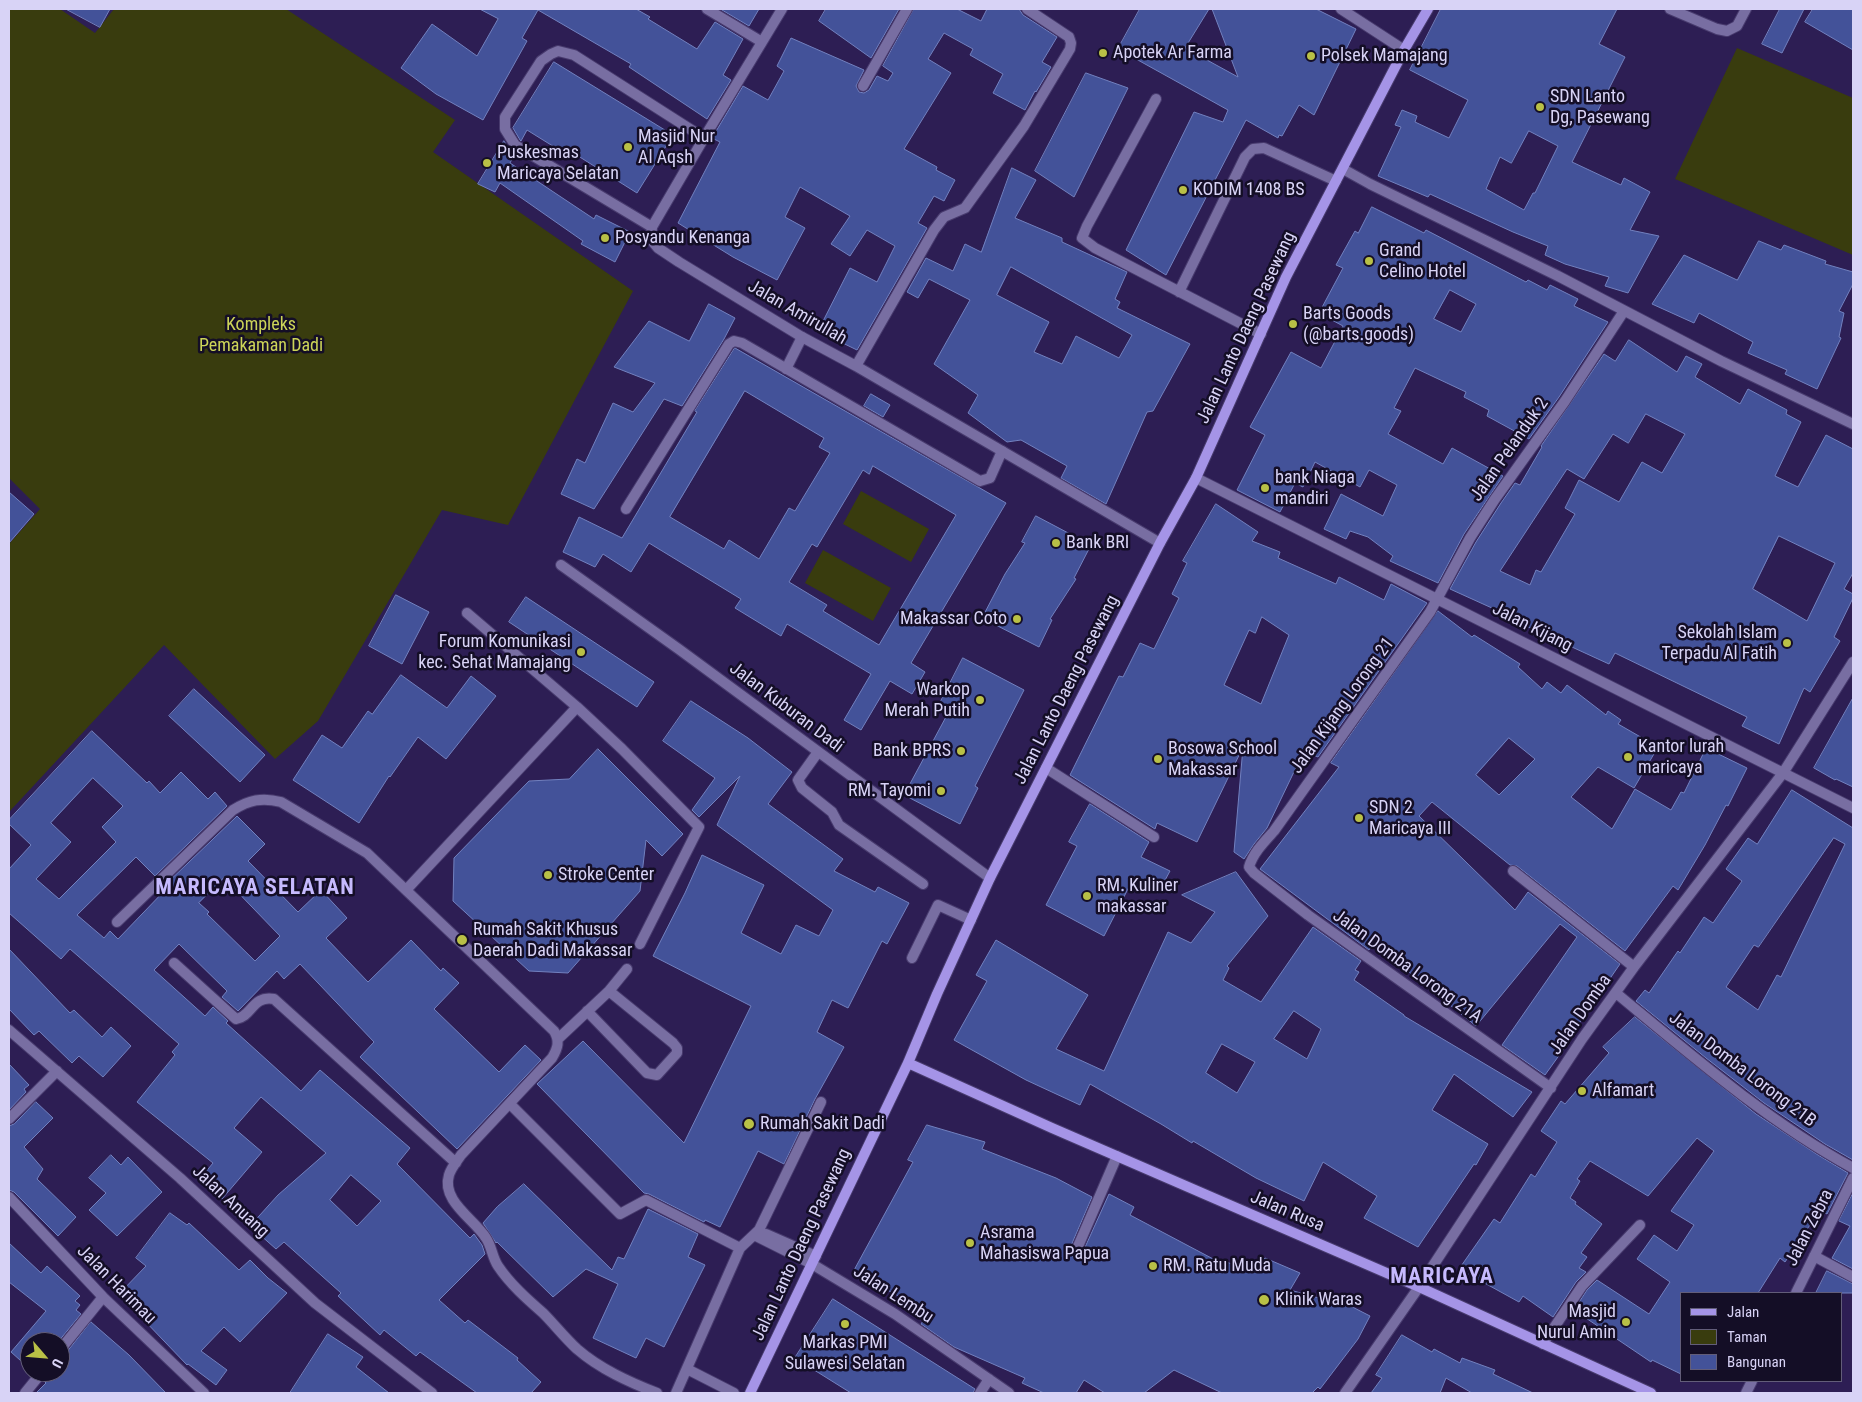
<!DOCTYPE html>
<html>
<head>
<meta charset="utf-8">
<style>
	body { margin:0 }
	#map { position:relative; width:1862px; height:1402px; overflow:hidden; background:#2d1e54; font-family:"Roboto Condensed",sans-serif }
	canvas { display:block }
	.frame { position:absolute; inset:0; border:10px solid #d8d3f6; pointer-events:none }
	.legend { position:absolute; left:1680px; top:1292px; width:162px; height:90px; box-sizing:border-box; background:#140e26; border:1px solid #625d79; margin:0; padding:6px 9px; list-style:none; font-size:15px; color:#d8d3f6 }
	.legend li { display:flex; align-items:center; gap:10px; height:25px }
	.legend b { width:25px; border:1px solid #625d79 }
	.north { position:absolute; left:20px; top:1332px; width:50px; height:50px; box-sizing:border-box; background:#140e26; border:1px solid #625d79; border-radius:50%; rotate:117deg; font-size:14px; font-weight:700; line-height:20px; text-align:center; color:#d8d3f6 }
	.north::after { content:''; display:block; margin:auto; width:18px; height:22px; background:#b9c046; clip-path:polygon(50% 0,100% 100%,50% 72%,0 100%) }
</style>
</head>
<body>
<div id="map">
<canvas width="1862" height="1402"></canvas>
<div class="frame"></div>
<ul class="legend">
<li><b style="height:6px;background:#a594e7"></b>Jalan</li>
<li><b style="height:14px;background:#393c0e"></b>Taman</li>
<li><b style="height:14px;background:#435299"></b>Bangunan</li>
</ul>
<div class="north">U</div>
</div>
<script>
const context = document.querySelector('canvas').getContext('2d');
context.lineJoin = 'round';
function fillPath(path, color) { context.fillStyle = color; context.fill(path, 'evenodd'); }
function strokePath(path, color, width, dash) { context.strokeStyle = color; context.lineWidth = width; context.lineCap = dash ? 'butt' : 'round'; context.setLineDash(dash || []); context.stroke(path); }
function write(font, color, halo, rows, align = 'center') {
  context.font = font + ' "Roboto Condensed",sans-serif'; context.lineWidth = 5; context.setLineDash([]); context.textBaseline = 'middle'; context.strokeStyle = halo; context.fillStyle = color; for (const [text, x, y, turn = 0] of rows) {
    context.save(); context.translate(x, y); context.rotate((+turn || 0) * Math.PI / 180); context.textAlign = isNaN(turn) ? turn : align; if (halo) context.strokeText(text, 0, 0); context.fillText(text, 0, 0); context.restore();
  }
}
fillPath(new Path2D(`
	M9,9H60L95,33L114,9H286L455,120L433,152L633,291L508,525L442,510L318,721L275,759L164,645L9,812V544L40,509L9,478Z
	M1737,48L1853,98V255L1675,179Z
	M861,491L929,529L911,562L843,524Z
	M823,550L891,588L873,621L805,583Z`), '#393c0e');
const building = new Path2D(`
	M66,9H110L100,27Z
	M480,9H636L650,17L648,19L697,49L715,22L743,39L723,75L731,80L707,119L629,67L631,64L538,10L522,38L527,41L483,120L436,94L401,68L432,24L477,56L498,19Z
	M723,9H759L749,26L722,10Z
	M826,9H899L871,58L819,21Z
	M914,9H957L981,21L987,9H1019L1023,15L1057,37L1042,62L1051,67L1036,92L1035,91L1025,110L993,93L1003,74L970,55L973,49L944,33L928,59L951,73L904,149L937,167L936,170L955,180L944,201L934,196L918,223L927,228L857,350L818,331L850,268L877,282L895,246L867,230L850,256L831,244L850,216L800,187L785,217L805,228L777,280L733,257L678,223L720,142L712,138L743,86L768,100L784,71L777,66L791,38L864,70L856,86L859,92L864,93L869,90L877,76L888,81L893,73L883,66Z
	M1140,9H1209L1185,48L1238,77L1212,9H1316L1356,29L1314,115L1299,105L1282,136L1279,135L1278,138L1246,120L1166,275L1126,250L1194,112L1223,122L1228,110L1118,49Z
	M1441,9H1617L1599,44L1625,57L1572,162L1621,185L1624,178L1650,192L1630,230L1659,236L1628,293L1605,286L1609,277L1565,264L1545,255L1548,246L1513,232L1430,194L1428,197L1378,176L1401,127L1395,125L1402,110L1417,116L1415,122L1449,138L1468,100L1410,70ZM1529,131L1558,146L1535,193H1533L1524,210L1486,189L1500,157L1511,163Z
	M1780,9H1804L1782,53L1762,44Z
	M1813,9H1853V50L1805,22Z
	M554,62L673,135L637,193L575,154L572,158L527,130L521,141L520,140L513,128Z
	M1086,73L1128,88L1074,197L1035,171Z
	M504,141L509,149L515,153L510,163L594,219L596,215L630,232L615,262L581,244L583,241L500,183L495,192L478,184Z
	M1012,168L1036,180L1015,218L1062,238V242L1127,272L1115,299L1120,302L1117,308L1190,344L1153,411L1147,412L1106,504L1061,478L1067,466L1021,440L1007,442L968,413L978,395L934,364L970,300L929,279L918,298L907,292L926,258L953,271L965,244L981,252ZM1011,267L1132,335L1119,358L1076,336L1062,364L1034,352L1049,322L997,295Z
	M1372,207L1424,233L1426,230L1526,282L1528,280L1547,290L1550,285L1578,299L1574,306L1608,322L1559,397L1529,439L1487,416L1489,410L1464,397L1466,392L1415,368L1394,408L1401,411L1388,434L1443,464L1452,448L1503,476L1464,534L1438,583L1390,561L1393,556L1368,537L1350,531L1346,539L1324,529L1341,494L1383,516L1397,485L1369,470L1360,487L1315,462L1303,487L1295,483L1280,512L1237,490L1265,435L1250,427L1291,352L1321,368L1343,326L1319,313L1343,268L1336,265L1355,231L1358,233ZM1450,290L1476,304L1461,332L1434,319Z
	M1759,241L1781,250L1784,245L1826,261L1825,264L1853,272V284L1839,311L1844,313L1839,337L1841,338L1817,389L1785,374L1787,370L1748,353L1753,342L1699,313L1694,323L1652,304L1684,255L1737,280Z
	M709,304L735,318L724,339L682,406L664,399L594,509L561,494L577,459L585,463L613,403L633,412L655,383L614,367L649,321L689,341Z
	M1629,340L1677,372L1686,356L1702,364L1695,377L1740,404L1748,389L1787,410L1786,414L1801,422L1775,476L1798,487L1826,435L1853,449V573L1844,589L1853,594V598L1834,637L1840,641L1810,692L1804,688L1779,744L1742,726L1747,717L1615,653L1609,664L1513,620L1514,618L1450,589L1476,542L1501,503L1515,483L1520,485L1542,447L1541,446L1604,354L1615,361ZM1646,414L1685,434L1662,473L1642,462L1619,502L1579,480L1565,508L1575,514L1541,572L1536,570L1530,585L1500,571L1567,469L1584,479L1613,434L1628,443ZM1779,536L1835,563L1807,621L1753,589Z
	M735,348L1006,503L911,663L925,672L912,694L890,681L861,730L844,720L871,674L787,624L781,636L735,608L741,599L649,543L631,572L603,554L595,567L563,552L579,517L622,538L697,412L695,411ZM745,391L824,438L819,447L830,453L795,511L789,508L759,559L729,540L724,549L670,517ZM873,466L956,515L879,645L823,611L827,605L789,582L812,544L817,547L863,470L869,474Z
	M871,394L890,405L883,417L864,406Z
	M9,492L34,514L9,543Z
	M1216,504L1258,532L1252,541L1280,552L1278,558L1336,584L1339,577L1384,600L1391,584L1427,603L1318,757L1304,751L1267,828L1254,844L1244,859L1234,852L1243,747L1197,842L1157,823L1155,829L1070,775L1119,676L1123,677L1140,643L1154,649L1179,598L1172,594L1187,563L1183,561ZM1262,617L1289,635L1261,704L1224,685L1249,630L1255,633Z
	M1036,516L1091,545L1074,578L1076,579L1050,619L1052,620L1039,647L982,618L1005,574L1025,543L1022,542Z
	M396,595L429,612L402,664L369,646Z
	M526,597L654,682L637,707L509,622Z
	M1438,611L1472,637L1474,635L1520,664L1518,667L1542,689L1547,682L1561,693L1567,685L1606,715L1608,711L1621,720L1618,724L1658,747L1634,788L1598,767L1571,797L1612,829L1635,789L1671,810L1681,792L1684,793L1706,748L1747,768L1728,806L1726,805L1705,845L1678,890L1673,886L1625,951L1517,866L1510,865L1432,802L1419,816L1515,910L1528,892L1620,964L1567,1041L1568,1043L1545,1075L1502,1045L1577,937L1560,924L1476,1026L1373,943L1369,950L1260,869L1339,767L1331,763ZM1509,738L1535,759L1499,795L1476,775Z
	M963,658L1024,690L975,786L978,788L960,824L904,795L947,715L937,709Z
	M401,675L447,708L471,676L496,696L446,759L418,737L390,777L389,776L359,823L293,780L322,735L342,748L368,711L372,714Z
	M194,689L265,755L240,782L169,716Z
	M1853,698V787L1836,779L1835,780L1814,768Z
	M691,701L748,738L792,772L768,804L843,859L834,871L875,892L878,887L909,903L887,944L882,941L848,1008L832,1000L817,1032L844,1047L815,1099L784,1164L758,1151L720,1227L705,1220L704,1222L649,1194L644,1193L537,1084L583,1041L684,1143L751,1006L653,956L685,893L702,855L764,885L741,933L781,954L796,925L819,936L833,910L717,825L740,776L699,817L692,810L715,778L663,741Z
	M92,731L147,783L149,781L160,793L181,772L208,799L215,792L227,806L155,876L136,857L77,915L104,938L110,931L118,939L167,888L164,886L237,816L265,844L248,861L298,912L321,890L347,918L326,938L368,982L411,940L441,971L443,968L459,983L434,1009L499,1072L525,1045L541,1060L457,1149L360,1057L374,1042L300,964L284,979L277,971L238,1011L222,997L227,991L179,944L154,970L205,1016L213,1007L228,1021L226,1023L301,1091L320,1070L410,1148L397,1164L470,1238L474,1234L482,1245L485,1254L439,1300L465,1323L468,1320L518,1358L517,1360L541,1382L531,1393H477L420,1352L416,1356L384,1330L380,1335L338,1296L341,1293L284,1242L276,1249L250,1226L278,1195L326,1153L261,1097L234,1128L262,1152L222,1199L199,1180L213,1163L137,1102L175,1055L172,1052L179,1044L70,949L61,959L9,913V869L31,845L9,824V820ZM93,778L123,806L102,827L116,842L59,899L36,879L71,842L51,823ZM224,878L280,936L255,961L207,914L209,912L199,903ZM351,1175L381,1201L357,1226L330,1200Z
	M598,749L683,834L662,856L646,840L640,891L568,973L529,971L453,901L454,858L529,781L569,779Z
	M1792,790L1853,828V1160L1825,1144L1764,1103L1706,1058L1636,1001L1645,990L1649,993L1678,951L1680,953L1704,917L1713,923L1742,881L1726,869L1748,838L1757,844ZM1834,838L1845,844L1781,977L1777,975L1758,1010L1726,987L1754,945L1758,947Z
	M1090,804L1149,842L1141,857L1170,871L1158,893L1133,879L1104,936L1046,905L1077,846L1069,842Z
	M1236,872L1268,916L1227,966L1229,968L1223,980L1261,1002L1313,927L1361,961L1355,970L1359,972L1354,980L1404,1015V1016L1532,1092L1513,1117L1454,1074L1432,1110L1488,1144L1476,1165L1474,1164L1418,1247L1364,1218L1377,1196L1323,1162L1304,1201L1256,1178L1193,1141L1192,1143L1161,1124L1090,1084L1080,1105L1026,1080L954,1040L987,981L976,975L996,940L1088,995L1056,1049L1104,1071L1168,932L1191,943L1215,912L1182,895ZM1294,1011L1321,1029L1307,1059L1274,1039ZM1222,1044L1255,1062L1237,1093L1206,1073Z
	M9,949L70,1013L74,1010L102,1037L111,1027L131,1046L103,1077L79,1056L72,1063L39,1031L34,1035L9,1009Z
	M1635,1017L1756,1114L1818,1155L1848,1173L1827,1214L1820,1210L1785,1262L1780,1258L1758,1293H1681V1374L1652,1360L1651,1362L1574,1310L1587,1290L1597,1280L1649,1314L1670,1282L1637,1259L1654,1235L1677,1251L1694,1225L1671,1211L1714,1151L1697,1138L1648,1196L1590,1161L1577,1179L1580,1181L1570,1198L1576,1202L1575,1204L1602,1224L1581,1253L1587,1257L1579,1268L1586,1272L1576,1282L1553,1317L1523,1296L1519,1302L1459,1269L1494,1219L1500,1223L1531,1174L1535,1177L1557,1142L1541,1131L1561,1101L1565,1104L1609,1053L1603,1047Z
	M9,1064L29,1085L24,1089L26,1092L9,1110Z
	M36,1102L53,1118L24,1147L43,1169L37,1179L76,1217L58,1236L14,1192L9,1190V1126L14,1124Z
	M927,1125L985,1142L982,1149L1056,1178L1092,1197L1070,1248L1069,1252L1073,1257L1077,1258L1082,1254L1109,1194L1134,1207L1130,1215L1217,1261L1218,1259L1257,1273L1265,1258L1300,1273L1290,1290L1326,1300L1329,1295L1370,1316L1358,1339L1320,1389L1318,1387L1312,1393H1222L1174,1370L1144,1393H1105L1084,1380L1076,1393H1044L1022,1383L1025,1378L954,1347L921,1324L929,1312L853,1272L913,1162L908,1160Z
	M111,1155L121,1165L128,1157L162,1192L117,1236L89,1210L106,1193L89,1178Z
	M524,1184L612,1270L618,1257L624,1259L648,1209L698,1234L688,1257L705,1265L664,1347L646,1338L636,1358L593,1338L618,1284L586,1269L553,1297L497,1242L496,1243L483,1223L497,1207Z
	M1853,1193V1269L1832,1258L1850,1226L1839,1221Z
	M170,1213L187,1225L189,1223L239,1270L250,1260L268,1278L287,1293L240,1342L224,1327L201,1351L227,1370L216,1385L188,1364L187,1365L119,1294L146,1266L136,1258Z
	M9,1243L41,1273L47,1266L80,1296L75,1301L80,1305L76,1310L81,1314L58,1342H30V1369L11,1352L46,1311L9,1282Z
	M1827,1271L1853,1284V1293H1816Z
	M833,1299L975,1389L973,1393H851L795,1358Z
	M91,1322L129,1355L166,1393H36L46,1383L44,1381L49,1372H60V1357L65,1354Z
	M328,1334L363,1357L356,1367L389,1393H290Z
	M1402,1335L1432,1352L1434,1349L1460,1363L1462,1358L1495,1370L1493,1374L1533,1393H1472L1446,1378L1440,1393H1371L1382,1378L1376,1375Z`);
fillPath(building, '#435299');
strokePath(building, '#7281bf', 1);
const service = new Path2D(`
	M1341,9L1404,50
	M1156,99L1087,226L1082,238L1095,248L1261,334
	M652,227L515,145L505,129V117L541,61L551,54L558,51L574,55L704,138
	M1179,292L1245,157L1253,149L1264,148L1336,181
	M786,369L802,337
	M626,509L729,344L734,341L742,343L980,481L990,478L1002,451
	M467,613L577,707L622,749L699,827L640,944
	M818,752L798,780L802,788L832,812L839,825L923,884
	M407,889L577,707
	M117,922L233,810C249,800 262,797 281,802L367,853L554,1031C560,1041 558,1048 552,1058L461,1155C457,1161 451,1168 449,1175C441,1201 474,1219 486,1238C492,1247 492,1257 498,1266C510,1284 527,1299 543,1313C554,1324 565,1338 577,1349C600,1369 629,1382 657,1393
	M912,958L938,905L971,920
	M174,963L236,1019C252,1017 252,995 274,999L456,1163
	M587,1011L647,1073L657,1075L677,1053V1048L673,1043L609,991
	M559,1038L609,991L627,969
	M510,1104L620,1214L646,1200L740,1248
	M766,1234L816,1256
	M754,1235L812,1264
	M687,1369L734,1393
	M676,1393L740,1248L759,1230L821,1102`);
const minor = new Path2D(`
	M707,9L762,42
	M782,9L704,138L652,227L651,237L653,242L658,248L679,262L802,337L856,366L1160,543
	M1670,9L1717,29L1727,31L1737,26L1746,9
	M863,86L907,9
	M1343,169L1370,184L1558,276L1721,361L1853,424
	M856,366L934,230L944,217L965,208L1024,126L1070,49L1071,43L1069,37L1027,9
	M1196,478L1853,808
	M561,565L680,650L990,878
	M1046,768L1154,837
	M1513,871L1634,967
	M1616,993C1691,1055 1767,1121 1853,1168
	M9,1030L180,1178L315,1303L432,1393
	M1551,1088L1308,915L1254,873L1249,867C1253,853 1264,842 1274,831L1430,612L1470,538L1495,499L1565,401L1624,311
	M9,1119L57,1071
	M9,1197L103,1297L204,1393
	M1076,1251L1117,1156
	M1814,1256L1853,1277
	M812,1264L895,1314L1009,1393
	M1796,1293L1853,1178
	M1543,1344L1582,1286L1640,1225
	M60,1350L103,1297
	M25,1393L42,1372
	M980,1393L989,1379
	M1345,1393L1419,1287L1582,1039L1634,967L1783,773L1853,662
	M1746,1393L1752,1381`);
const secondary = new Path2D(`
	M908,1063L1052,1128L1419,1287L1651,1393
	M750,1393L908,1063L937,994L990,878L1160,543L1196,478L1286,277L1404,50L1428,9`);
strokePath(service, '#483b6e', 12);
strokePath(minor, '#483b6e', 12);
strokePath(secondary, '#483b6e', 12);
strokePath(service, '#786ea2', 10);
strokePath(minor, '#786ea2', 10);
strokePath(secondary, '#a594e7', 10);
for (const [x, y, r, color] of [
	[1103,53,5,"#b9c046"],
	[1311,56,5,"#b9c046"],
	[1540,107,5,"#b9c046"],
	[628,147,5,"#b9c046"],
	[487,163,5,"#b9c046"],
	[1183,190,5,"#b9c046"],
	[605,238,5,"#b9c046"],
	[1369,261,5,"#b9c046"],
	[1293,324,5,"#b9c046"],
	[1265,488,5,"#b9c046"],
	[1056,543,5,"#b9c046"],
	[1017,619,5,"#b9c046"],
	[1787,643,5,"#b9c046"],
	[581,652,5,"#b9c046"],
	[980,700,5,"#b9c046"],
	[961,751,5,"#b9c046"],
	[1628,757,5,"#b9c046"],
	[1158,759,5,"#b9c046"],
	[941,791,5,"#b9c046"],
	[1359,818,5,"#b9c046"],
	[548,875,5,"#b9c046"],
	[1087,896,5,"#b9c046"],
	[462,940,6,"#b9c046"],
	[1582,1091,5,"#b9c046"],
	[749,1124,6,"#b9c046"],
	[970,1243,5,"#b9c046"],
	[1153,1266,5,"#b9c046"],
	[1264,1300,6,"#b9c046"],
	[1626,1322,5,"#b9c046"],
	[845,1324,5,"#b9c046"]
]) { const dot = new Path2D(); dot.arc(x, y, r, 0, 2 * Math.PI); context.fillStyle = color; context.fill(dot); strokePath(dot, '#140e26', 2); }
write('18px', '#d8d3f6', '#140e26', [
	["Apotek Ar Farma",1113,53],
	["Polsek Mamajang",1321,56],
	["SDN Lanto",1550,97],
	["Dg, Pasewang",1550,118],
	["Masjid Nur",638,137],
	["Al Aqsh",638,158],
	["Puskesmas",497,153],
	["Maricaya Selatan",497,174],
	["KODIM 1408 BS",1193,190],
	["Posyandu Kenanga",615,238],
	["Grand",1379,251],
	["Celino Hotel",1379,272],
	["Barts Goods",1303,314],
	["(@barts.goods)",1303,335],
	["bank Niaga",1275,478],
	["mandiri",1275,499],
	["Bank BRI",1066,543],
	["Makassar Coto",1007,619,"right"],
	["Sekolah Islam",1777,633,"right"],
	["Terpadu Al Fatih",1777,654,"right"],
	["Forum Komunikasi",571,642,"right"],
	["kec. Sehat Mamajang",571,663,"right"],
	["Warkop",970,690,"right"],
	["Merah Putih",970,711,"right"],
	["Kantor lurah",1638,747],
	["maricaya",1638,768],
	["Bosowa School",1168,749],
	["Makassar",1168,770],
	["Bank BPRS",951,751,"right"],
	["RM. Tayomi",931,791,"right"],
	["SDN 2",1369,808],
	["Maricaya III",1369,829],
	["Stroke Center",558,875],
	["RM. Kuliner",1097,886],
	["makassar",1097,907],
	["Rumah Sakit Khusus",473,930],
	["Daerah Dadi Makassar",473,951],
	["Alfamart",1592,1091],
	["Rumah Sakit Dadi",760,1124],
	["Asrama",980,1233],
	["Mahasiswa Papua",980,1254],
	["RM. Ratu Muda",1163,1266],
	["Klinik Waras",1275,1300],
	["Masjid",1616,1312,"right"],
	["Nurul Amin",1616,1333,"right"],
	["Markas PMI",845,1343,"center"],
	["Sulawesi Selatan",845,1364,"center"]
], 'left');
write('18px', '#d8d3f6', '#140e26', [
	["Jalan Amirullah",797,313,30],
	["Jalan Lanto Daeng Pasewang",1247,328,-65],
	["Jalan Pelanduk 2",1510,450,-55],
	["Jalan Kijang",1532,628,27],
	["Jalan Lanto Daeng Pasewang",1067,690,-63],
	["Jalan Kijang Lorong 21",1343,706,-54],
	["Jalan Kuburan Dadi",786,708,37],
	["Jalan Domba Lorong 21A",1407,967,36],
	["Jalan Domba",1581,1015,-55],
	["Jalan Domba Lorong 21B",1742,1070,37],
	["Jalan Anuang",230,1202,43],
	["Jalan Rusa",1287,1212,23],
	["Jalan Zebra",1810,1228,-63],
	["Jalan Lanto Daeng Pasewang",802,1245,-65],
	["Jalan Harimau",116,1285,45],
	["Jalan Lembu",893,1295,33]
]);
write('18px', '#ccd458', '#140e26', [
	["Kompleks",261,325],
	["Pemakaman Dadi",261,346]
]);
context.letterSpacing = '1px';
write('bold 22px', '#c6bafe', '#140e26', [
	["MARICAYA SELATAN",255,888],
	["MARICAYA",1442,1277]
]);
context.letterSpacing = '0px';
</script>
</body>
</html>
